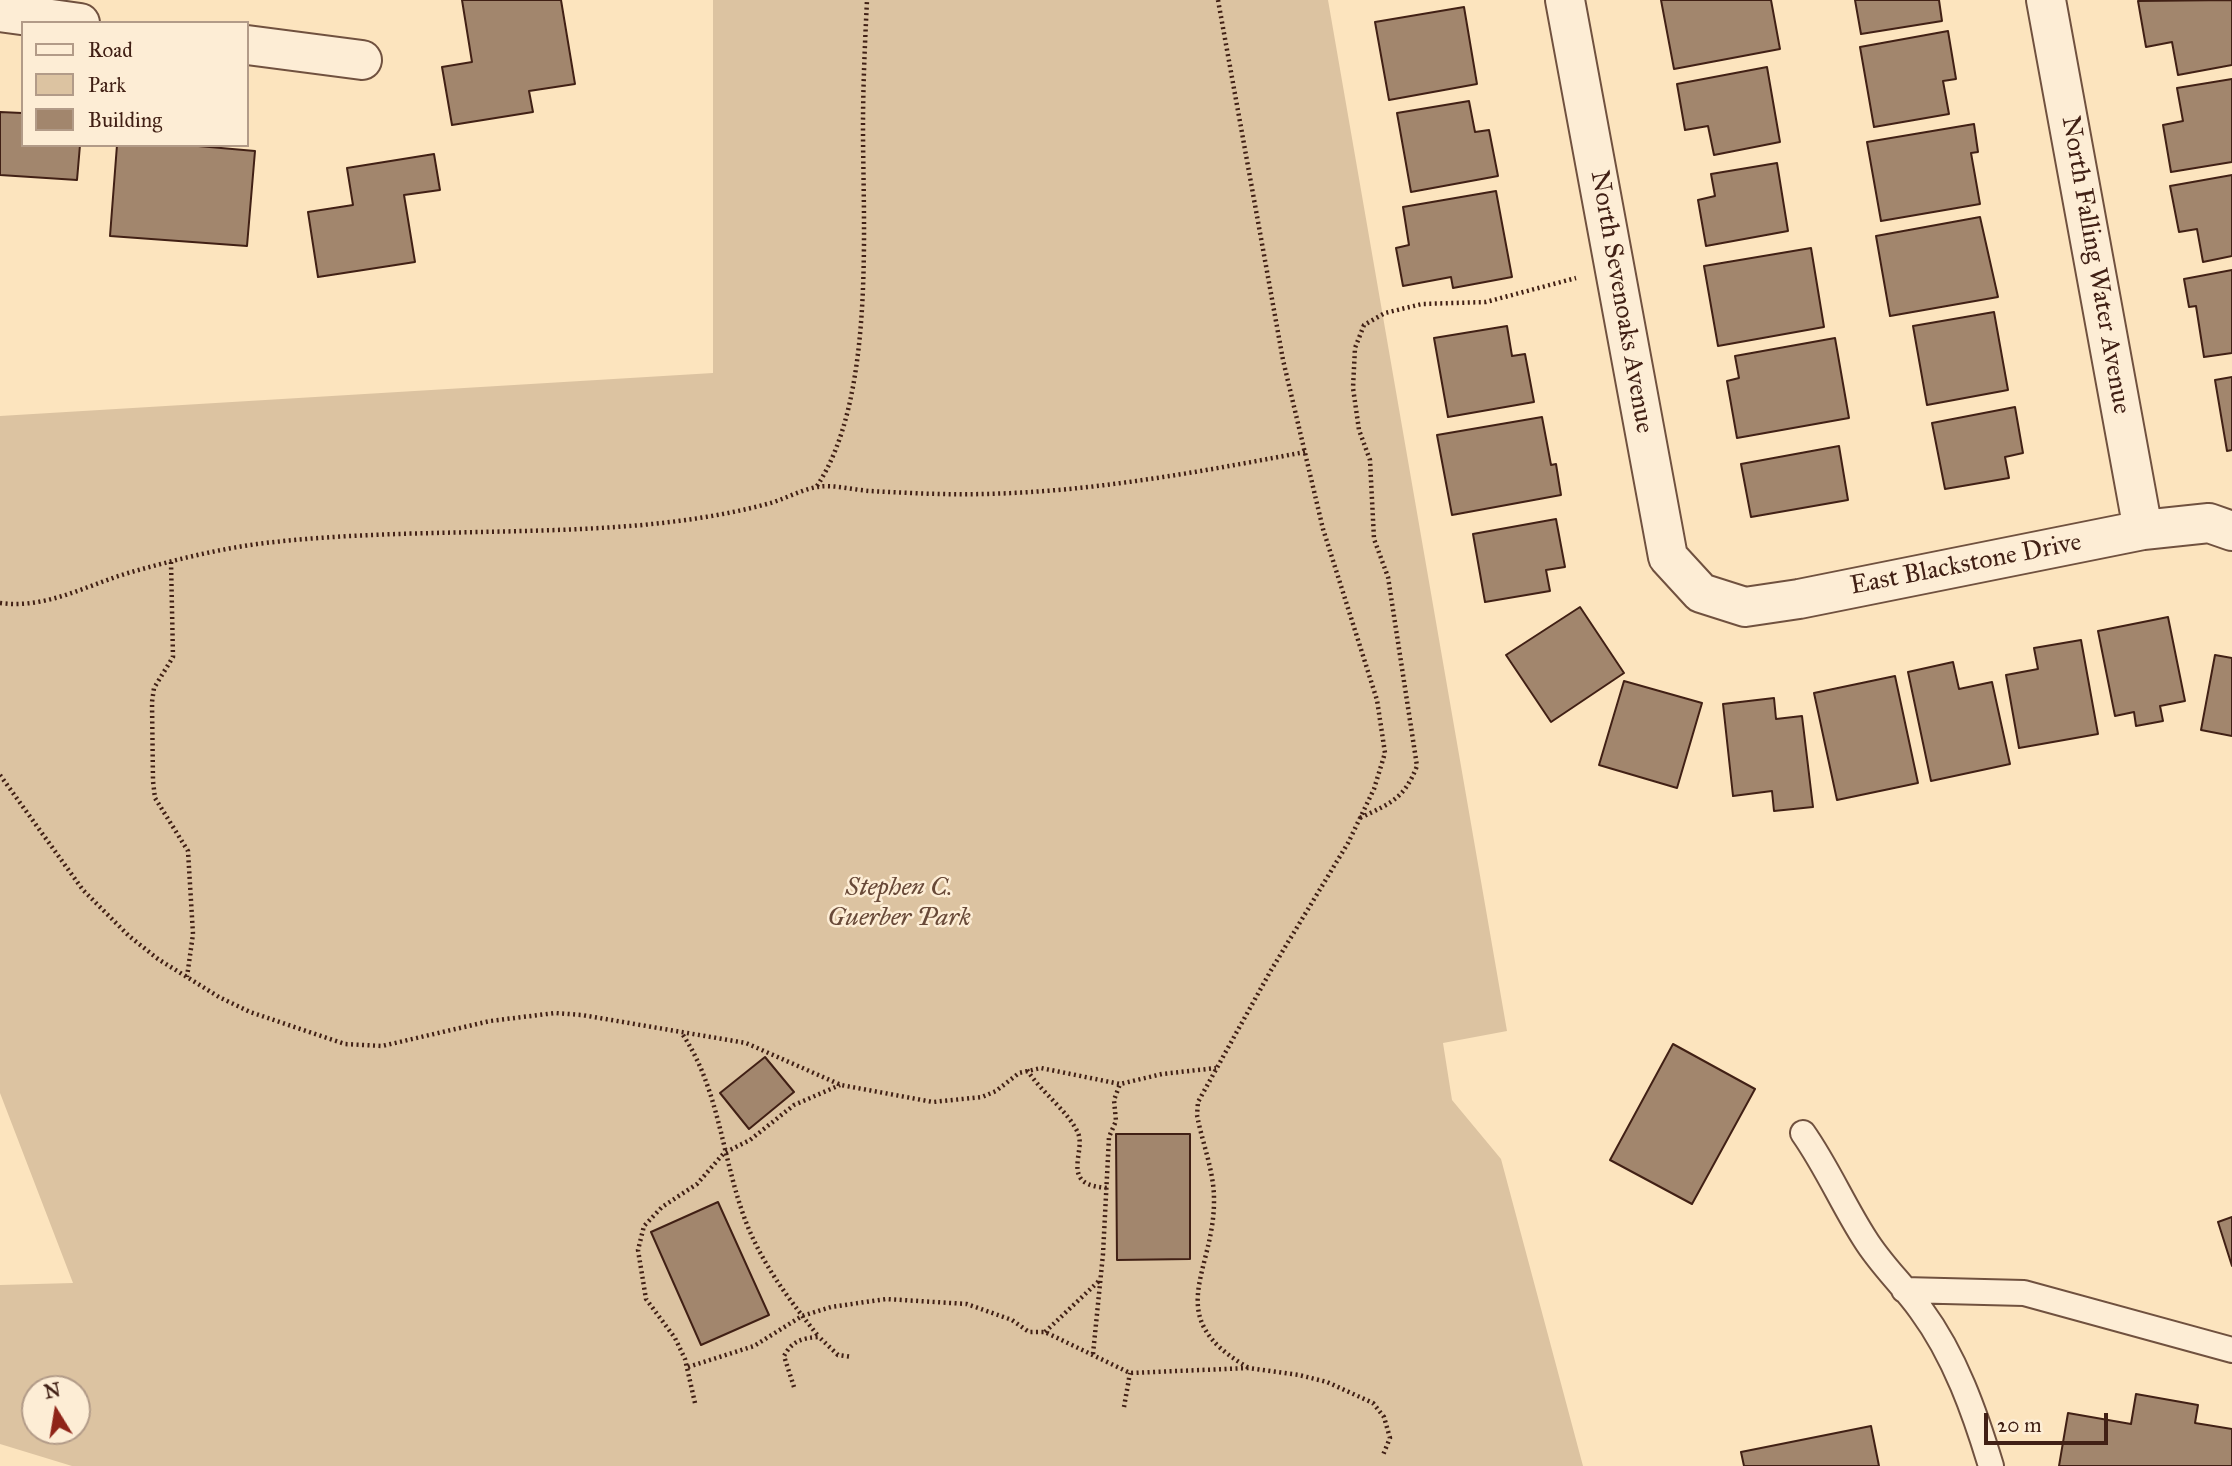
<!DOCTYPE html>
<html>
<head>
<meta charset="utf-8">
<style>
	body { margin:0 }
	#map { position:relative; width:2232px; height:1466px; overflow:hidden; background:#fce4be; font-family:"IM FELL Great Primer",serif }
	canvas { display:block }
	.legend { position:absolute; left:21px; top:21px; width:228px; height:126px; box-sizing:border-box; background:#fdedd5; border:2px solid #b29b88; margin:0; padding:9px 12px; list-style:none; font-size:21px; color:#412015 }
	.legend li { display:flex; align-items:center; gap:14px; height:35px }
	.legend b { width:35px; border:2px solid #b29b88 }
	.north { position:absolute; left:21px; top:1375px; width:70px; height:70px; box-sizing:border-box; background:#fdedd5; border:2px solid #b29b88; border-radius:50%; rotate:349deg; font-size:19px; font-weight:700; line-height:28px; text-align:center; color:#412015 }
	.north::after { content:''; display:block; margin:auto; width:24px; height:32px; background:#8f2418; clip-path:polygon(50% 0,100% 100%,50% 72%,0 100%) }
	.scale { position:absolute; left:1984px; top:1413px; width:124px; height:32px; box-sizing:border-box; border:4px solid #412015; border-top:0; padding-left:9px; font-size:21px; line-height:24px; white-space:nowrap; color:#412015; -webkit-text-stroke:5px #fdedd5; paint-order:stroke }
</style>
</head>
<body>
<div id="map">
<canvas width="2232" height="1466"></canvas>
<ul class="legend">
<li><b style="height:9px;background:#fdedd5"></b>Road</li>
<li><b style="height:19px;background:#dcc3a1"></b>Park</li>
<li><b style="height:19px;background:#a2866d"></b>Building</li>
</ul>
<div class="north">N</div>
<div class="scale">20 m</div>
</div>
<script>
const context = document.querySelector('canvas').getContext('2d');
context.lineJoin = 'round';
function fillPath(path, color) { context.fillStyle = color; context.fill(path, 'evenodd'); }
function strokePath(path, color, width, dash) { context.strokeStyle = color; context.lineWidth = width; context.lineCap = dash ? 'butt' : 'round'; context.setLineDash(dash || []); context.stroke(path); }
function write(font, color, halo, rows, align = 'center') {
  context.font = font + ' "IM FELL Great Primer",serif'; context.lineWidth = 5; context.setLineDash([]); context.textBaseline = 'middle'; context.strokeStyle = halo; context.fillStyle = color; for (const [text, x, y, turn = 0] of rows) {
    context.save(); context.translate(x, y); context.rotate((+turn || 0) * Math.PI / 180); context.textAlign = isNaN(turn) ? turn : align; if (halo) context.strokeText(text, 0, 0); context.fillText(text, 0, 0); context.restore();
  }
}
fillPath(new Path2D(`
	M713,0H1328L1507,1031L1443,1043L1452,1100L1501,1159L1583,1466H72L0,1444V1285L73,1283L0,1093V416L713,373ZM35,1389H77V1431H35Z`), '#dcc3a1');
const building = new Path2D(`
	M462,0H561L575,84L529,91L533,112L452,125L442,67L472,62Z
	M1661,0H1771L1780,49L1674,69Z
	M1855,0H1939L1942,21L1861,34Z
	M2232,0V65L2178,75L2172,42L2146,47L2138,1Z
	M1464,7L1477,84L1389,100L1375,22Z
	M1948,31L1956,79L1943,81L1949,114L1874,127L1860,47Z
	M1767,67L1780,142L1714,155L1708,126L1685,130L1677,84Z
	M2232,79V162L2171,172L2163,125L2183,121L2177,88Z
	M23,101V145H80L77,180L0,175V112L22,113Z
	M1469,101L1475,132L1489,130L1498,176L1411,192L1397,113Z
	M1974,124L1978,152L1971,153L1980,204L1881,221L1867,142Z
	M117,145H187L255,151L247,246L110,236Z
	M434,154L440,190L404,195L415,262L318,277L308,212L353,205L347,168Z
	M1777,163L1788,231L1706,246L1698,200L1715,196L1711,174Z
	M2232,175V256L2203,262L2197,229L2179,232L2170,186Z
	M1496,191L1512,277L1453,288L1451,277L1403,286L1396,248L1409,245L1403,207Z
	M1980,217L1998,297L1890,316L1876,236Z
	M1811,248L1824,327L1718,346L1704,266Z
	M2232,270V353L2204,357L2196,306L2189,307L2184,279Z
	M1994,312L2008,390L1927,405L1913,326Z
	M1507,326L1512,356L1525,354L1534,402L1448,417L1434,338Z
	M1835,338L1849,418L1737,438L1727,381L1739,378L1735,356Z
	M2232,377V450L2227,451L2215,380Z
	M2015,407L2023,453L2005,457L2009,478L1945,489L1932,423Z
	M1542,417L1551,465L1556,464L1561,495L1452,515L1437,435Z
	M1839,446L1848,500L1751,517L1741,464Z
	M1556,519L1565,567L1546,570L1550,591L1485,602L1473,534Z
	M1580,607L1624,673L1551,722L1506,655Z
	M2168,617L2185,701L2160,706L2163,721L2136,726L2134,712L2115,716L2098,631Z
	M2081,640L2098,734L2019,748L2006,675L2038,669L2034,648Z
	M2215,655L2232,658V736L2201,730Z
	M1953,662L1959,689L1992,682L2010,764L1931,781L1908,672Z
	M1895,676L1918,783L1837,800L1814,693Z
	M1624,681L1702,703L1677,788L1599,765Z
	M1774,698L1776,719L1802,716L1813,807L1774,811L1772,791L1733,796L1723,704Z
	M1673,1044L1755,1089L1692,1204L1610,1160Z
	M765,1057L794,1092L749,1129L720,1093Z
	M1116,1134H1190V1259L1117,1260Z
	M718,1202L769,1315L701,1345L651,1232Z
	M2232,1217V1266L2218,1222Z
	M2136,1394L2198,1405L2195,1423L2232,1429V1466H2059L2068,1413L2131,1424Z
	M1871,1426L1879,1466H1744L1741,1452Z`);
fillPath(building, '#a2866d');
strokePath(building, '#412015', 2);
const lane = new Path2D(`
	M1803,1133C1827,1167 1843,1205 1865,1239C1881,1265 1904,1286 1921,1310C1955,1356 1975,1413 1991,1466
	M1904,1290L2024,1293L2232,1350`);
const street = new Path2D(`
	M1565,0L1668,557L1701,593L1745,607L1799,599L2143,530L2209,523L2232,531
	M2046,0L2143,530
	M0,12L80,23
	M247,45L362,60`);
strokePath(lane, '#70513f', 28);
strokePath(street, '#70513f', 42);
strokePath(new Path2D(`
	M1218,0L1283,360L1323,529L1377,700L1385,753L1374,789L1348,843L1270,972L1198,1102L1197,1115C1202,1142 1214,1171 1214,1199C1215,1273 1159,1317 1249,1368
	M817,486C875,398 863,230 863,127C863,85 865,42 867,0
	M171,562L173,657L154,688L152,702L153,781L155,798L188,851L193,934L187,977
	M0,603C46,609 85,586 128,573C170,561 214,550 257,544C386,528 514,536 642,525C684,521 726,515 767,504C783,500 800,490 817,487C833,484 853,490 870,491C907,493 945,495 983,494C1091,492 1199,472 1305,452
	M0,775L83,890L129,936L158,959L219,997L250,1012L345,1044L382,1046L490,1021L555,1013L582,1015L746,1043L841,1085L933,1102L982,1097L996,1091L1019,1073L1041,1068L1120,1084L1162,1074L1216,1068
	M1360,818C1391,803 1404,799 1417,766L1388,577L1374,539L1370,460L1359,430L1353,388L1355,348L1364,325L1385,313L1422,304L1486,302L1576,278
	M683,1035C717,1086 722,1151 741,1208C757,1258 787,1297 819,1337
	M1027,1070C1042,1093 1068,1111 1078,1133C1084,1147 1071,1168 1082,1180C1088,1186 1098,1187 1107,1188
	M1045,1332L1100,1280
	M1093,1354L1103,1254L1109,1137L1116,1121L1114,1100L1120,1084
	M688,1367L754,1346L802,1316L831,1307L886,1299L967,1304L1012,1320L1029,1332H1045L1130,1373L1249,1368L1299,1375L1327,1382L1373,1403L1384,1417L1390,1438L1383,1455
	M794,1387L784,1356C792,1341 802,1338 819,1337L838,1355L852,1357
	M695,1403L685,1359L675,1338L646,1299L638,1250L644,1226L662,1207L697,1184L724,1153L750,1140L794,1105L840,1085
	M1124,1407L1130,1373`), '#412015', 4.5, [2, 3.5]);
strokePath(lane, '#fdedd5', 24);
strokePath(street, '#fdedd5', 38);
write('26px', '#412015', '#fdedd5', [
	["North Falling Water Avenue",2095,265,80],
	["North Sevenoaks Avenue",1621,302,80],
	["East Blackstone Drive",1966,565,-11]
]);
write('italic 26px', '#684938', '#fdedd5', [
	["Stephen C.",899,889],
	["Guerber Park",899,919]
]);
</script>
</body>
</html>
